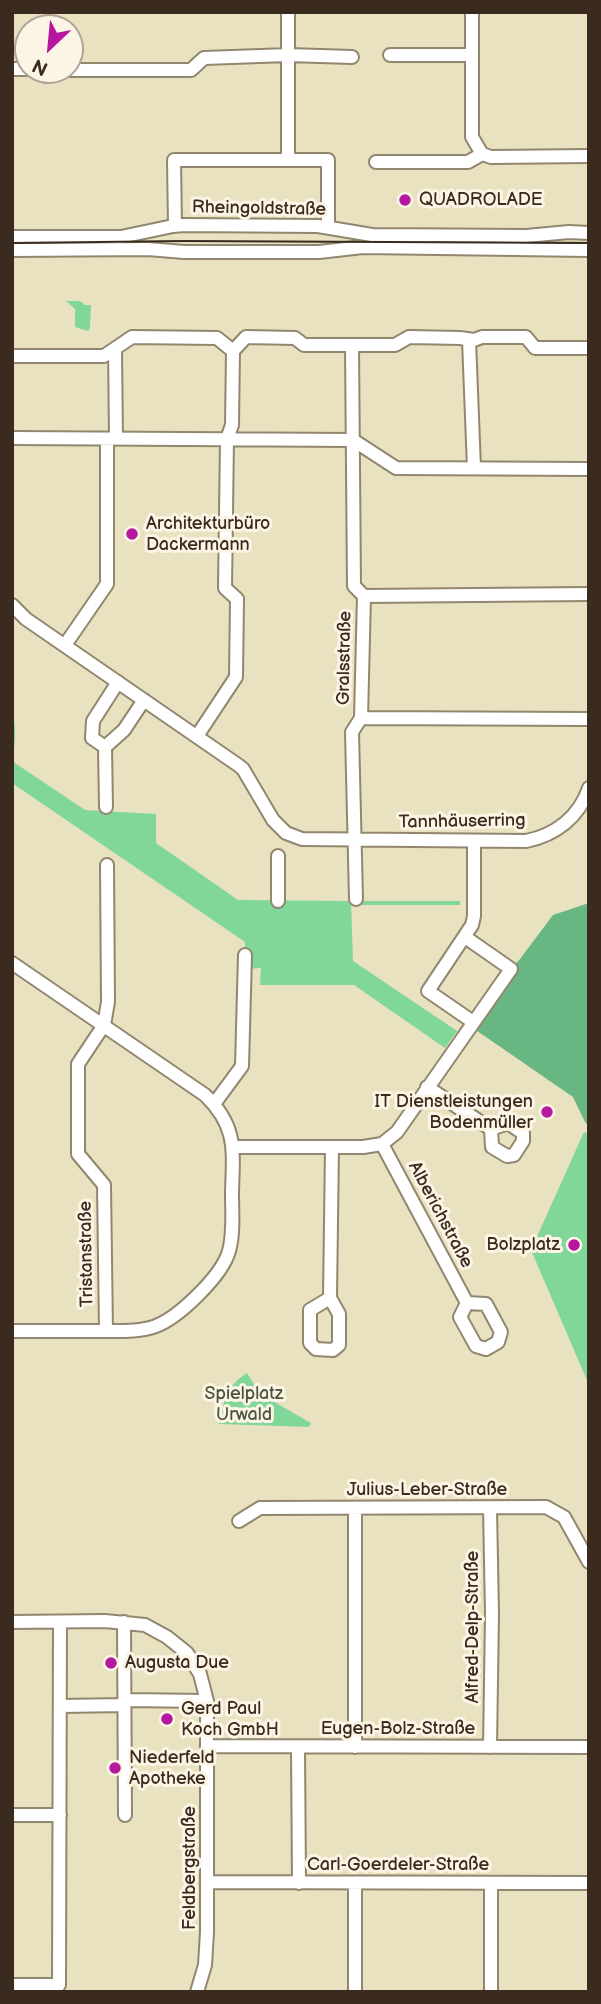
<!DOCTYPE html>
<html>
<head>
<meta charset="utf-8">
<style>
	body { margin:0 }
	#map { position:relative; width:601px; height:2004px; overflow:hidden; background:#e9e2c0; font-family:"Balsamiq Sans",sans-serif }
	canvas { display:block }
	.frame { position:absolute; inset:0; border:14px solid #3b2a1e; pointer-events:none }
	.north { position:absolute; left:14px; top:14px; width:70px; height:70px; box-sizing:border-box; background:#fcf5e5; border:2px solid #afa495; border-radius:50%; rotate:206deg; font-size:19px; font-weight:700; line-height:28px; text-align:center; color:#3b2a1e }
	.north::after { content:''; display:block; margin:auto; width:24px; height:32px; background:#b5179e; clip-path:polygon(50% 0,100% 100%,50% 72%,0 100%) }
</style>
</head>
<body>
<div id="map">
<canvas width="601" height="2004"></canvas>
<div class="frame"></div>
<div class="north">N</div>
</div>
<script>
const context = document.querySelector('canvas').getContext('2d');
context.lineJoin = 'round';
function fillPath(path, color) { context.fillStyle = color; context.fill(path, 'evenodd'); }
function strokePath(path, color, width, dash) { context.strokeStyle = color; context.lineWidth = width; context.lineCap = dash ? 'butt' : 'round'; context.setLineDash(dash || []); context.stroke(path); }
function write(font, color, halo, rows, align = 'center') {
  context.font = font + ' "Balsamiq Sans",sans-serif'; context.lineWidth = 6; context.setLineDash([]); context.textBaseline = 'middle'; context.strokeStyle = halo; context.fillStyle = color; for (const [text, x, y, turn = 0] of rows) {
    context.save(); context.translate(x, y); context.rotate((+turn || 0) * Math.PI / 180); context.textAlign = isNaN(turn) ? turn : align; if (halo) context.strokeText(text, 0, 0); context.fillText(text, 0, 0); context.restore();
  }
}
fillPath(new Path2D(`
	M66,301H80L85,305H91L90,328L88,331L75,327V309Z
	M12,713C17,727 15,746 12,761L85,810L156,814V843L238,900L351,901L353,961L457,1031L445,1048L354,985H260L261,968L245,969V942L12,783Z
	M360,901H460V905H360Z
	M584,1132L589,1134V1385L531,1250Z
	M247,1373L258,1390L276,1403L311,1423L309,1427L219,1424C224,1401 226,1386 247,1373Z`), '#81d69a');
fillPath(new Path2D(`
	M589,903V1126L585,1122L573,1097L470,1026L511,969L520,959L553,915Z`), '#68b782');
const minor = new Path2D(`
	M288,12V159
	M472,12V137L482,154L491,157L589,156
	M390,55H472
	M12,69H28
	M70,70H191L204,58L288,55L352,57
	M376,162H468L482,154
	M175,226L174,160H328V226
	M12,237H121L173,226L184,225L318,226L372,235L526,236L569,232L589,233
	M12,250L148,249L184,252H319L363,247L589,250
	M469,340L474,468
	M352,345L354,586L364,596
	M115,349L116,439
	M233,351L246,337L295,338L304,345H395L409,337L460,338L474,340L482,337H526L535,348H589
	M12,356H104L132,337L217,338L233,351
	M12,438L353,440L396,468L589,469
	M589,594L364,596L361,718L589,719
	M12,605L26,619L238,765L243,769L273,820L286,833L302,839L526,841C556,835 579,817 589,788
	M65,645L107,584V439
	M197,736L236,677L237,599L225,588L227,439L232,425L233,351
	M105,747L92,738L93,721L118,682
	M106,807L105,747L124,730L144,700
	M278,856V901
	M356,899L352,732L361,718
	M12,963L205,1095C238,1127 233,1151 232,1193C232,1212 234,1233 229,1251C222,1276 179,1317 156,1326C140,1332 120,1331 103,1331C73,1331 42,1331 12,1331
	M473,1022L428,991L472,925L474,916V842
	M427,1087L491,1129L508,1123L523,1133V1141L514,1155L507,1156L492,1147L491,1129
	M214,1104L242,1066L245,955
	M382,1144L467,1303L460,1317L476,1346L486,1349L498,1342L501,1332L486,1304L467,1303
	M233,1147H363L382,1144L397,1132L511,969L465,937
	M330,1298L310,1310V1343L316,1349L333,1350L339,1345V1314L330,1298L332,1147
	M106,1331L104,1185L78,1154V1064L104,1025L108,1002L107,865
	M355,1508V1747
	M239,1521L260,1508L546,1507L564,1517L589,1562
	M12,1622L105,1621L145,1625L167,1637L187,1653L200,1674L207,1701V1932L205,1965L197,1992
	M124,1622L125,1815
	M124,1700L207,1701
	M60,1706L124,1705
	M208,1746L589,1747
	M298,1747L299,1883
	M490,1747L492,1614L490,1508
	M12,1815H60
	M208,1882L589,1883
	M355,1883V1992
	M12,1985H59L60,1622
	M491,1992V1883`);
strokePath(minor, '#92866f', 16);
strokePath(minor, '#fff', 12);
strokePath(new Path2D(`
	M12,243L184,241L589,243`), '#3b2a1e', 2);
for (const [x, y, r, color] of [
	[405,200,7,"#b5179e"],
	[132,534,7,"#b5179e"],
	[547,1112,7,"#b5179e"],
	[574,1245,7,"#b5179e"],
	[111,1663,7,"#b5179e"],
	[167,1719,7,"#b5179e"],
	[115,1768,7,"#b5179e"]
]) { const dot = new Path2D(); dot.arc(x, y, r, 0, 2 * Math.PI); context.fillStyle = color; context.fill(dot); strokePath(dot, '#fcf5e5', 2.5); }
write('18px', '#3b2a1e', '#fcf5e5', [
	["QUADROLADE",419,200],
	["Architekturbüro",146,524],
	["Dackermann",146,545],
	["IT Dienstleistungen",533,1102,"right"],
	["Bodenmüller",533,1123,"right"],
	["Bolzplatz",560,1245,"right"],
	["Augusta Due",125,1663],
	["Gerd Paul",181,1709],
	["Koch GmbH",181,1730],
	["Niederfeld",129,1758],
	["Apotheke",129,1779]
], 'left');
write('18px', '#3b2a1e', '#fcf5e5', [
	["Rheingoldstraße",259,209,1],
	["Gralsstraße",345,658,-89],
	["Tannhäuserring",462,822,-1],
	["Alberichstraße",440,1215,62],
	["Tristanstraße",87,1254,-91],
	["Julius-Leber-Straße",427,1490],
	["Alfred-Delp-Straße",473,1627,-90],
	["Eugen-Bolz-Straße",398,1729],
	["Carl-Goerdeler-Straße",398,1865],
	["Feldbergstraße",190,1868,-90]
]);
write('18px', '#4c553d', '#fcf5e5', [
	["Spielplatz",244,1394],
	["Urwald",244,1415]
]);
</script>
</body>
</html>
